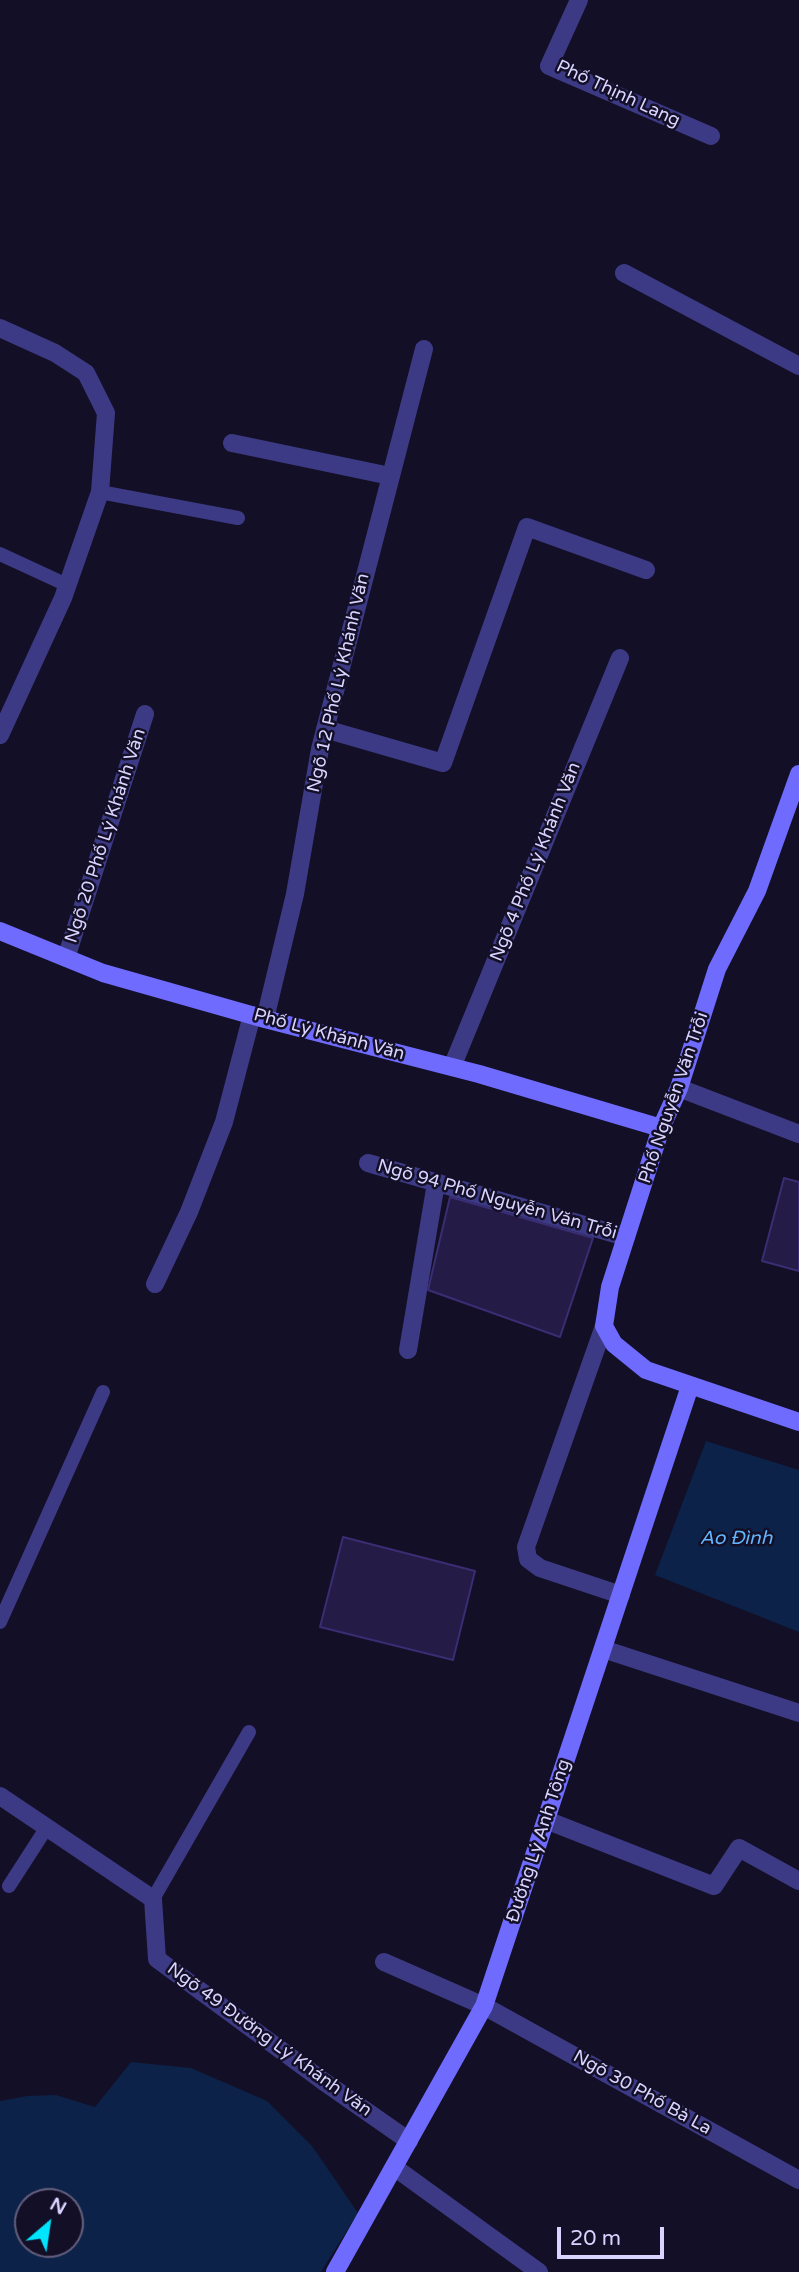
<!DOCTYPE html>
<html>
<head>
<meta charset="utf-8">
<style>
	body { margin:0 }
	#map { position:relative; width:799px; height:2272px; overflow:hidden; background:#130f26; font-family:"Varela Round",sans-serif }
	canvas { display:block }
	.north { position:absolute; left:14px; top:2188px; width:70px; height:70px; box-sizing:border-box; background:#130f26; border:2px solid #625e7d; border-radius:50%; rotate:29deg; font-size:19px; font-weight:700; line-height:28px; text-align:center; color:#d9d4ff }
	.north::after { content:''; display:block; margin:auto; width:24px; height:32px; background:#00e5ff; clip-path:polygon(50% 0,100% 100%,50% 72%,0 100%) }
	.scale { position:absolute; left:557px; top:2227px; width:107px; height:32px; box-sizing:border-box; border:4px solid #d9d4ff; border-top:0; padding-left:9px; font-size:21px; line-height:24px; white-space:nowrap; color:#d9d4ff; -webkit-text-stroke:5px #130f26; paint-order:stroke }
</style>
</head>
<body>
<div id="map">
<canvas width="799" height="2272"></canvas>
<div class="north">N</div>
<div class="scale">20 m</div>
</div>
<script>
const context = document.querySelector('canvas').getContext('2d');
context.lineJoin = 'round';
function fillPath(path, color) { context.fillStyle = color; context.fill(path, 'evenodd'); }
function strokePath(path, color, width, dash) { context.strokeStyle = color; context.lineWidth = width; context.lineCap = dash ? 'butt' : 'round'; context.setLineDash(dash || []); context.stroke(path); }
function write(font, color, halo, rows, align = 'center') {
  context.font = font + ' "Varela Round",sans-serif'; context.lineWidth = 5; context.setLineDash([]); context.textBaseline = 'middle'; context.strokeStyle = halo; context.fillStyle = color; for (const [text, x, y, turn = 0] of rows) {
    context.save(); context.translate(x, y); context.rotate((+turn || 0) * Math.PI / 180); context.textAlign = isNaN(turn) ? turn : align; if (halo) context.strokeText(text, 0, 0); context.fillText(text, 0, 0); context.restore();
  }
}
fillPath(new Path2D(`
	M706,1441L799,1470V1632L655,1575Z
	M131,2062L191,2068L267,2101L312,2146L358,2213L321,2272H0V2101L27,2096L56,2095L95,2107ZM28,2202H70V2244H28Z`), '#0c2248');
const building = new Path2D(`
	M784,1178L799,1182V1271L762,1261Z
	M450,1197L593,1238L560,1337L428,1290Z
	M343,1537L475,1571L453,1660L320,1627Z`);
fillPath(building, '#241b47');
strokePath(building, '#3b2d73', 2);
strokePath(new Path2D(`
	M100,492L238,518
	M0,554L67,585
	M0,1622L103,1392
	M9,1886L47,1827
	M153,1899L249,1732`), '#3d3a85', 14);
strokePath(new Path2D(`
	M579,0L549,66L711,136
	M624,273L799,366
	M0,328L55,353L86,373L106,413L100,492L63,598L0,735
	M232,443L390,476
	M325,729L443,763L527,527L646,570
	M66,958L145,714
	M265,1019L295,894L320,749L424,349
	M452,1067L620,658
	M679,1088L799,1134
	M368,1163L626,1237
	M155,1284L189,1212L224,1122L252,1015
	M604,1326L526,1547L528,1559L540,1568L621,1595
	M408,1350L436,1183
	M603,1649L799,1713
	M0,1796L153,1899L157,1959L323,2081L409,2141
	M546,1820L714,1886L739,1848L799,1881
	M384,1962L484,2006L799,2180
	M394,2167L539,2272`), '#3d3a85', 18);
strokePath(new Path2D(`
	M799,774L757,891L717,969L679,1088L661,1128L610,1287L604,1326L614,1344L646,1370L799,1422
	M0,931L103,973L265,1019L479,1074L661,1128
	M335,2272L484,2006L690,1386`), '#6f6bff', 18);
write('18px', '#d9d4ff', '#130f26', [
	["Phố Thịnh Lang",618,94,25],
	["Ngõ 12 Phố Lý Khánh Văn",339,683,-77],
	["Ngõ 20 Phố Lý Khánh Văn",106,836,-72],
	["Ngõ 4 Phố Lý Khánh Văn",536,862,-68],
	["Phố Lý Khánh Văn",329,1035,15],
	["Phố Nguyễn Văn Trỗi",674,1098,-71],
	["Ngõ 94 Phố Nguyễn Văn Trỗi",497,1200,16],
	["Đường Lý Anh Tông",539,1841,-72],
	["Ngõ 49 Đường Lý Khánh Văn",269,2040,36],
	["Ngõ 30 Phố Bà La",642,2093,29]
]);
write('italic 19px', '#62b6ff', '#130f26', [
	["Ao Đình",736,1539]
]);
</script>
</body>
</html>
